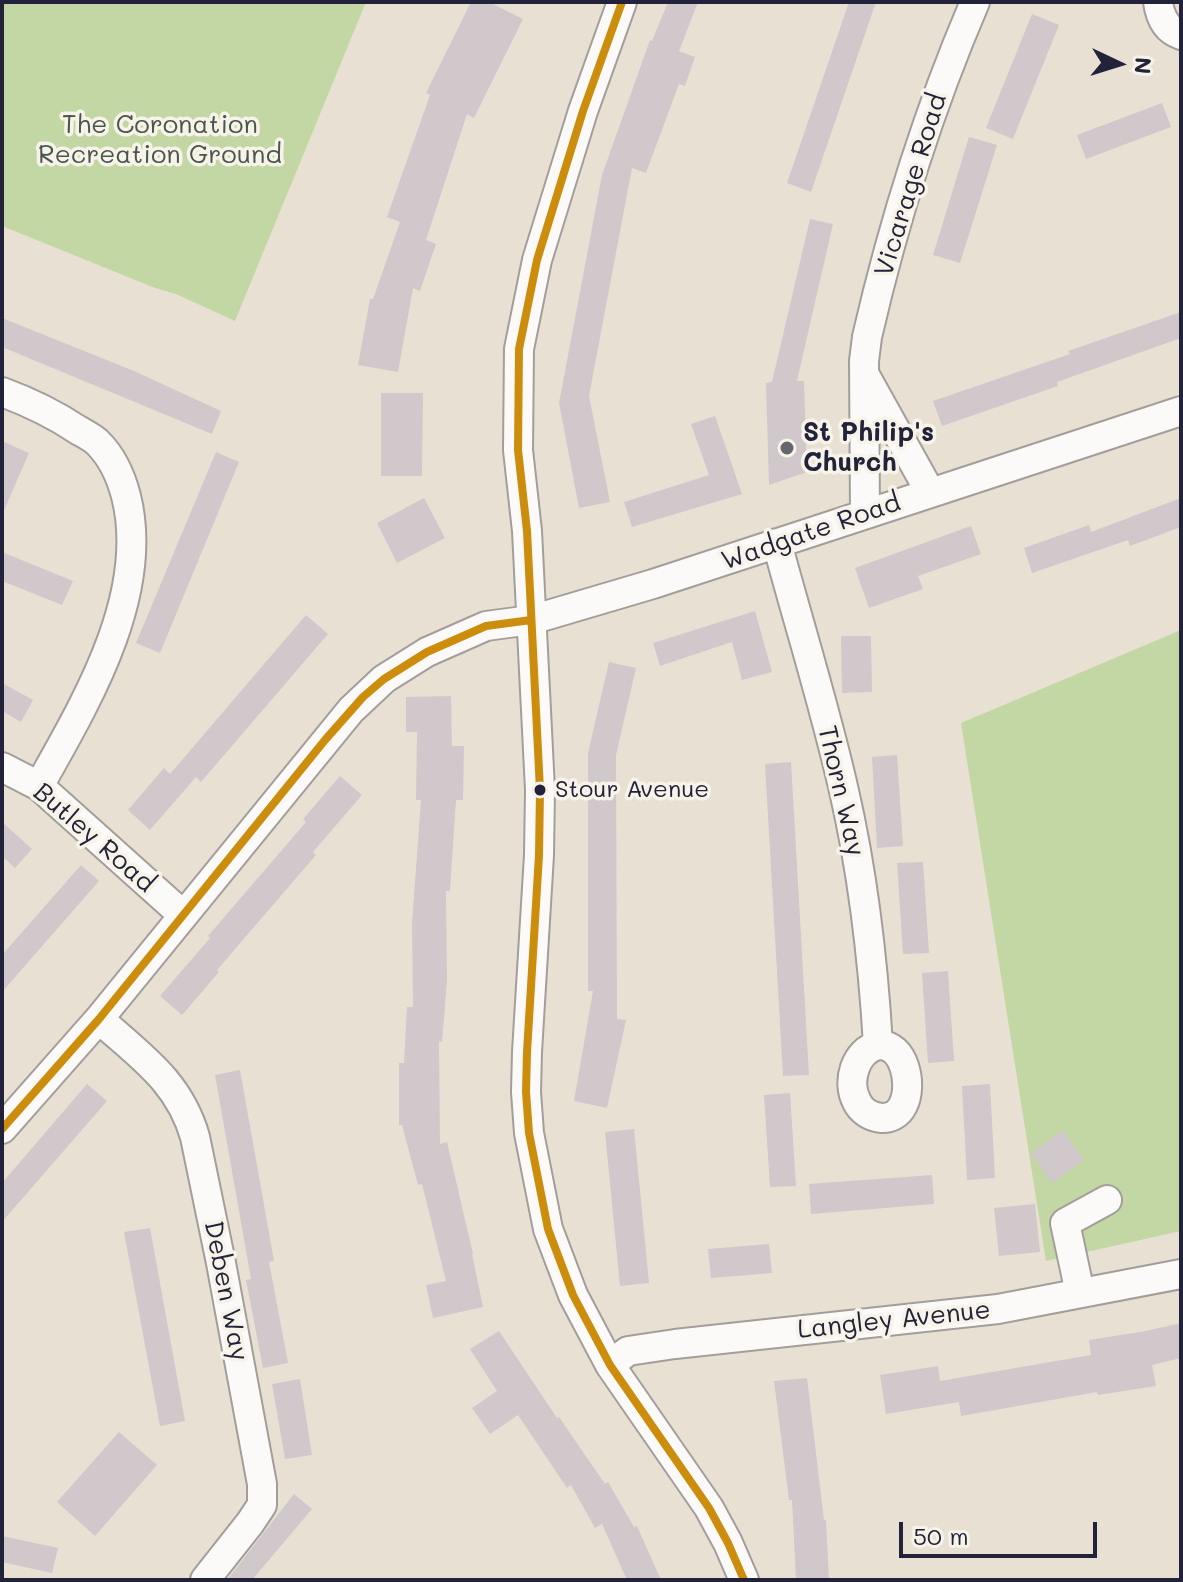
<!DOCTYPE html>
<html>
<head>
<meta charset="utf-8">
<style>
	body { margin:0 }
	#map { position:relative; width:1183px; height:1582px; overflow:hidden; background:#e8e1d3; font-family:Mali,sans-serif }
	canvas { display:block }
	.frame { position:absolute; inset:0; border:4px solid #22223b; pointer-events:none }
	.north { position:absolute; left:1079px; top:24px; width:80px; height:80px; -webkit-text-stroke:6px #f7f3e8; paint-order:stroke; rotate:94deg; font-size:22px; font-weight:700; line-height:32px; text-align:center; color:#22223b }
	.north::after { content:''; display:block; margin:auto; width:28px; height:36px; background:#22223b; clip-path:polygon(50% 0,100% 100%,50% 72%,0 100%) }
	.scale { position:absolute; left:899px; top:1522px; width:198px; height:36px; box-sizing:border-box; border:4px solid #22223b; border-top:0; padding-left:10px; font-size:24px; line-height:28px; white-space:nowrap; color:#22223b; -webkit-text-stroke:6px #f7f3e8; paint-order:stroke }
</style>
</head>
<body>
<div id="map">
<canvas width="1183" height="1582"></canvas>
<div class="frame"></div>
<div class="north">N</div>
<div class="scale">50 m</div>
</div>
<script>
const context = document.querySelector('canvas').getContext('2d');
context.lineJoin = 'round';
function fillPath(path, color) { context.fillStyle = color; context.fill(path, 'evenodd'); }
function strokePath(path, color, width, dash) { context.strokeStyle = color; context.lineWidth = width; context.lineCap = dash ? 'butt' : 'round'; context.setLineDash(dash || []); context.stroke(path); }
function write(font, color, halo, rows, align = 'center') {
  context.font = font + ' Mali,sans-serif'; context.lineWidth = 7; context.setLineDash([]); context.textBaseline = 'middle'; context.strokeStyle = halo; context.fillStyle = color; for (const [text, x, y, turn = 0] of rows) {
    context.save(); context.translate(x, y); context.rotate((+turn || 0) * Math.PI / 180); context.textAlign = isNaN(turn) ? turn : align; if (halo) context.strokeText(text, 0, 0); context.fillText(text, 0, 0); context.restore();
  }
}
fillPath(new Path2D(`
	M2,2H366L235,321L176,294L155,288L2,226Z
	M1181,630V1231L1046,1261L961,723Z`), '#c2d7a3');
fillPath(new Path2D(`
	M471,2H489L523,19L474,118L467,114L426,240L436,244L420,291L413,288L398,372L358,365L370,299H373L400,222L387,217L430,95L426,93Z
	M668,2H698L679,51L695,57L685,86L679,84L646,173L632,168L589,396L610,502L579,508L559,403L602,175L650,40L652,41Z
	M849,2H876L811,192L787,183Z
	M1032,14L1059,25L1013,139L986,128Z
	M1162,103L1171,127L1086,159L1077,135Z
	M969,137L997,145L960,263L933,255Z
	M810,219L833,224L797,381H804L807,472L769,485L766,383L772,382Z
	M1181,312V338L1057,382L1058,386L942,426L933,401L1070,354L1068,351Z
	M2,318L134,371L221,411L212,434L2,347Z
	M381,393H423L422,476H381Z
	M715,416L742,494L632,527L624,502L709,475L691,424Z
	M2,441L29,453L2,515Z
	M216,452L239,462L160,653L136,643Z
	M424,498L445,538L397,563L377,523Z
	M1181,498V527L1130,546L1128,540L1032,573L1024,548L1089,525L1091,532Z
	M971,526L981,554L918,576L923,589L869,608L855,568Z
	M2,552L73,581L62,605L2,581Z
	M755,611L772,672L742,680L732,642L660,666L653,643Z
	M306,615L328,634L201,782L196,777L150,830L128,810L164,768L170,774Z
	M841,636H871L872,692L842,693Z
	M609,662L636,668L616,755L617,1019L626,1020L607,1108L574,1101L593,991H588V753Z
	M2,683L33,700L21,722L2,711Z
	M451,696L452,746H464L463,800H456L450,891H446L447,980L442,1042L439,1041L440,1144L447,1142L473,1254H472L483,1307L433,1318L426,1285L446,1281L422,1184L418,1185L402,1125H399V1063H404L407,1007H413L412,923L421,800H416L417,732H406V697Z
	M897,755L903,846L877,848L872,757Z
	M791,762L809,1075L783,1076L765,764Z
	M340,776L362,795L313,852L316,855L217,970L219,972L182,1015L160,996L210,938L208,936L306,822L303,819Z
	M2,822L32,849L15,868L2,856Z
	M923,862L929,953L903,954L897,863Z
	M81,865L99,881L2,992V955Z
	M948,971L954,1061L928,1063L922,973Z
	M240,1070L274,1261L269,1262L288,1363L263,1368L246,1280L251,1279L215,1075Z
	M87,1084L107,1101L2,1222V1183Z
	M990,1084L995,1178L967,1180L962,1086Z
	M790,1093L796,1186L770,1187L764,1095Z
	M634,1129L649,1283L620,1286L605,1132Z
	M1063,1130L1084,1160L1052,1183L1031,1153Z
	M932,1175L934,1204L811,1214L809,1184Z
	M1035,1204L1040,1252L999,1256L994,1208Z
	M150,1228L185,1421L160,1426L124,1232Z
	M769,1244L772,1273L711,1278L708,1249Z
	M1181,1323V1358L1152,1365L1156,1386L1098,1395L1097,1392L961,1416L959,1402L886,1414L880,1375L938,1366L940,1381L1091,1355L1089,1340L1146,1331Z
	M499,1331L557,1418L559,1417L605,1484L608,1482L634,1527L637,1526L661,1580H627L602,1524L595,1528L571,1485L567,1488L518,1415L490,1434L472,1408L497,1391L470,1349Z
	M807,1378L824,1520H826L829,1580H796L792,1500H789L774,1381Z
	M300,1379L312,1455L285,1459L272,1384Z
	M119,1432L157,1465L95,1536L57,1502Z
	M294,1494L312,1509L252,1580H227Z
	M2,1536L58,1548L52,1573L2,1562Z`), '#d0c8ca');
const minor = new Path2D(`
	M622,2L583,111L537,260L519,349L518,450L527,531L540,790L539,855L527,1052L526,1092L529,1133L548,1229L573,1295L610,1365L709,1508L728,1543L744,1580
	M1158,2C1160,17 1166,30 1181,35
	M866,377L930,492
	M2,392C29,402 54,414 78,430C85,434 93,438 98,443C113,458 121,477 126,496C151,595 85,704 39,786
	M865,513L864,361L867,337C893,224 929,109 975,2
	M777,543C799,625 825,707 844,791C863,874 873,960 878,1045C905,1043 913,1086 903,1105C894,1125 866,1120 857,1102C846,1082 855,1051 878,1045
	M2,767L39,786L183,915
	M99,1019C140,1056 179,1081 195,1137L221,1263L262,1484V1505L250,1523L205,1580
	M2,1129L99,1019L351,710L384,679L427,652L486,626L531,620L653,584L1181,411
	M1080,1293L1065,1223L1107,1200
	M610,1365L628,1351L675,1344L998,1309L1181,1274`);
strokePath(minor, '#a39e9a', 32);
strokePath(minor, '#fcfaf8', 28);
strokePath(new Path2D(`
	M622,2L583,111L537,260L519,349L518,450L527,531L540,790L539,855L527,1052L526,1092L529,1133L548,1229L573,1295L610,1365L709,1508L728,1543L744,1580
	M2,1129L99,1019L325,740L363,697L384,679L427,652L486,626L531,620`), '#cc8c0c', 8);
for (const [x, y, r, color] of [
	[787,448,8,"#676570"],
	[540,790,7,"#22223b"]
]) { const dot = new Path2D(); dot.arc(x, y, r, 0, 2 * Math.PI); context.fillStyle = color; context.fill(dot); strokePath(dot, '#f7f3e8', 3); }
write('24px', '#22223b', '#f7f3e8', [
	["Stour Avenue",555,790]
], 'left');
write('26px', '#48564e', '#f7f3e8', [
	["The Coronation",160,125],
	["Recreation Ground",160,155]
]);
write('26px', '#22223b', '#f7f3e8', [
	["Vicarage Road",911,185,-73],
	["Wadgate Road",811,532,-19],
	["Thorn Way",841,791,77],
	["Butley Road",94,838,41],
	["Deben Way",226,1291,79],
	["Langley Avenue",894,1320,-6]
]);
write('bold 26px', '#22223b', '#f7f3e8', [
	["St Philip's",803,433],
	["Church",803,463]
], 'left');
</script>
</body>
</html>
